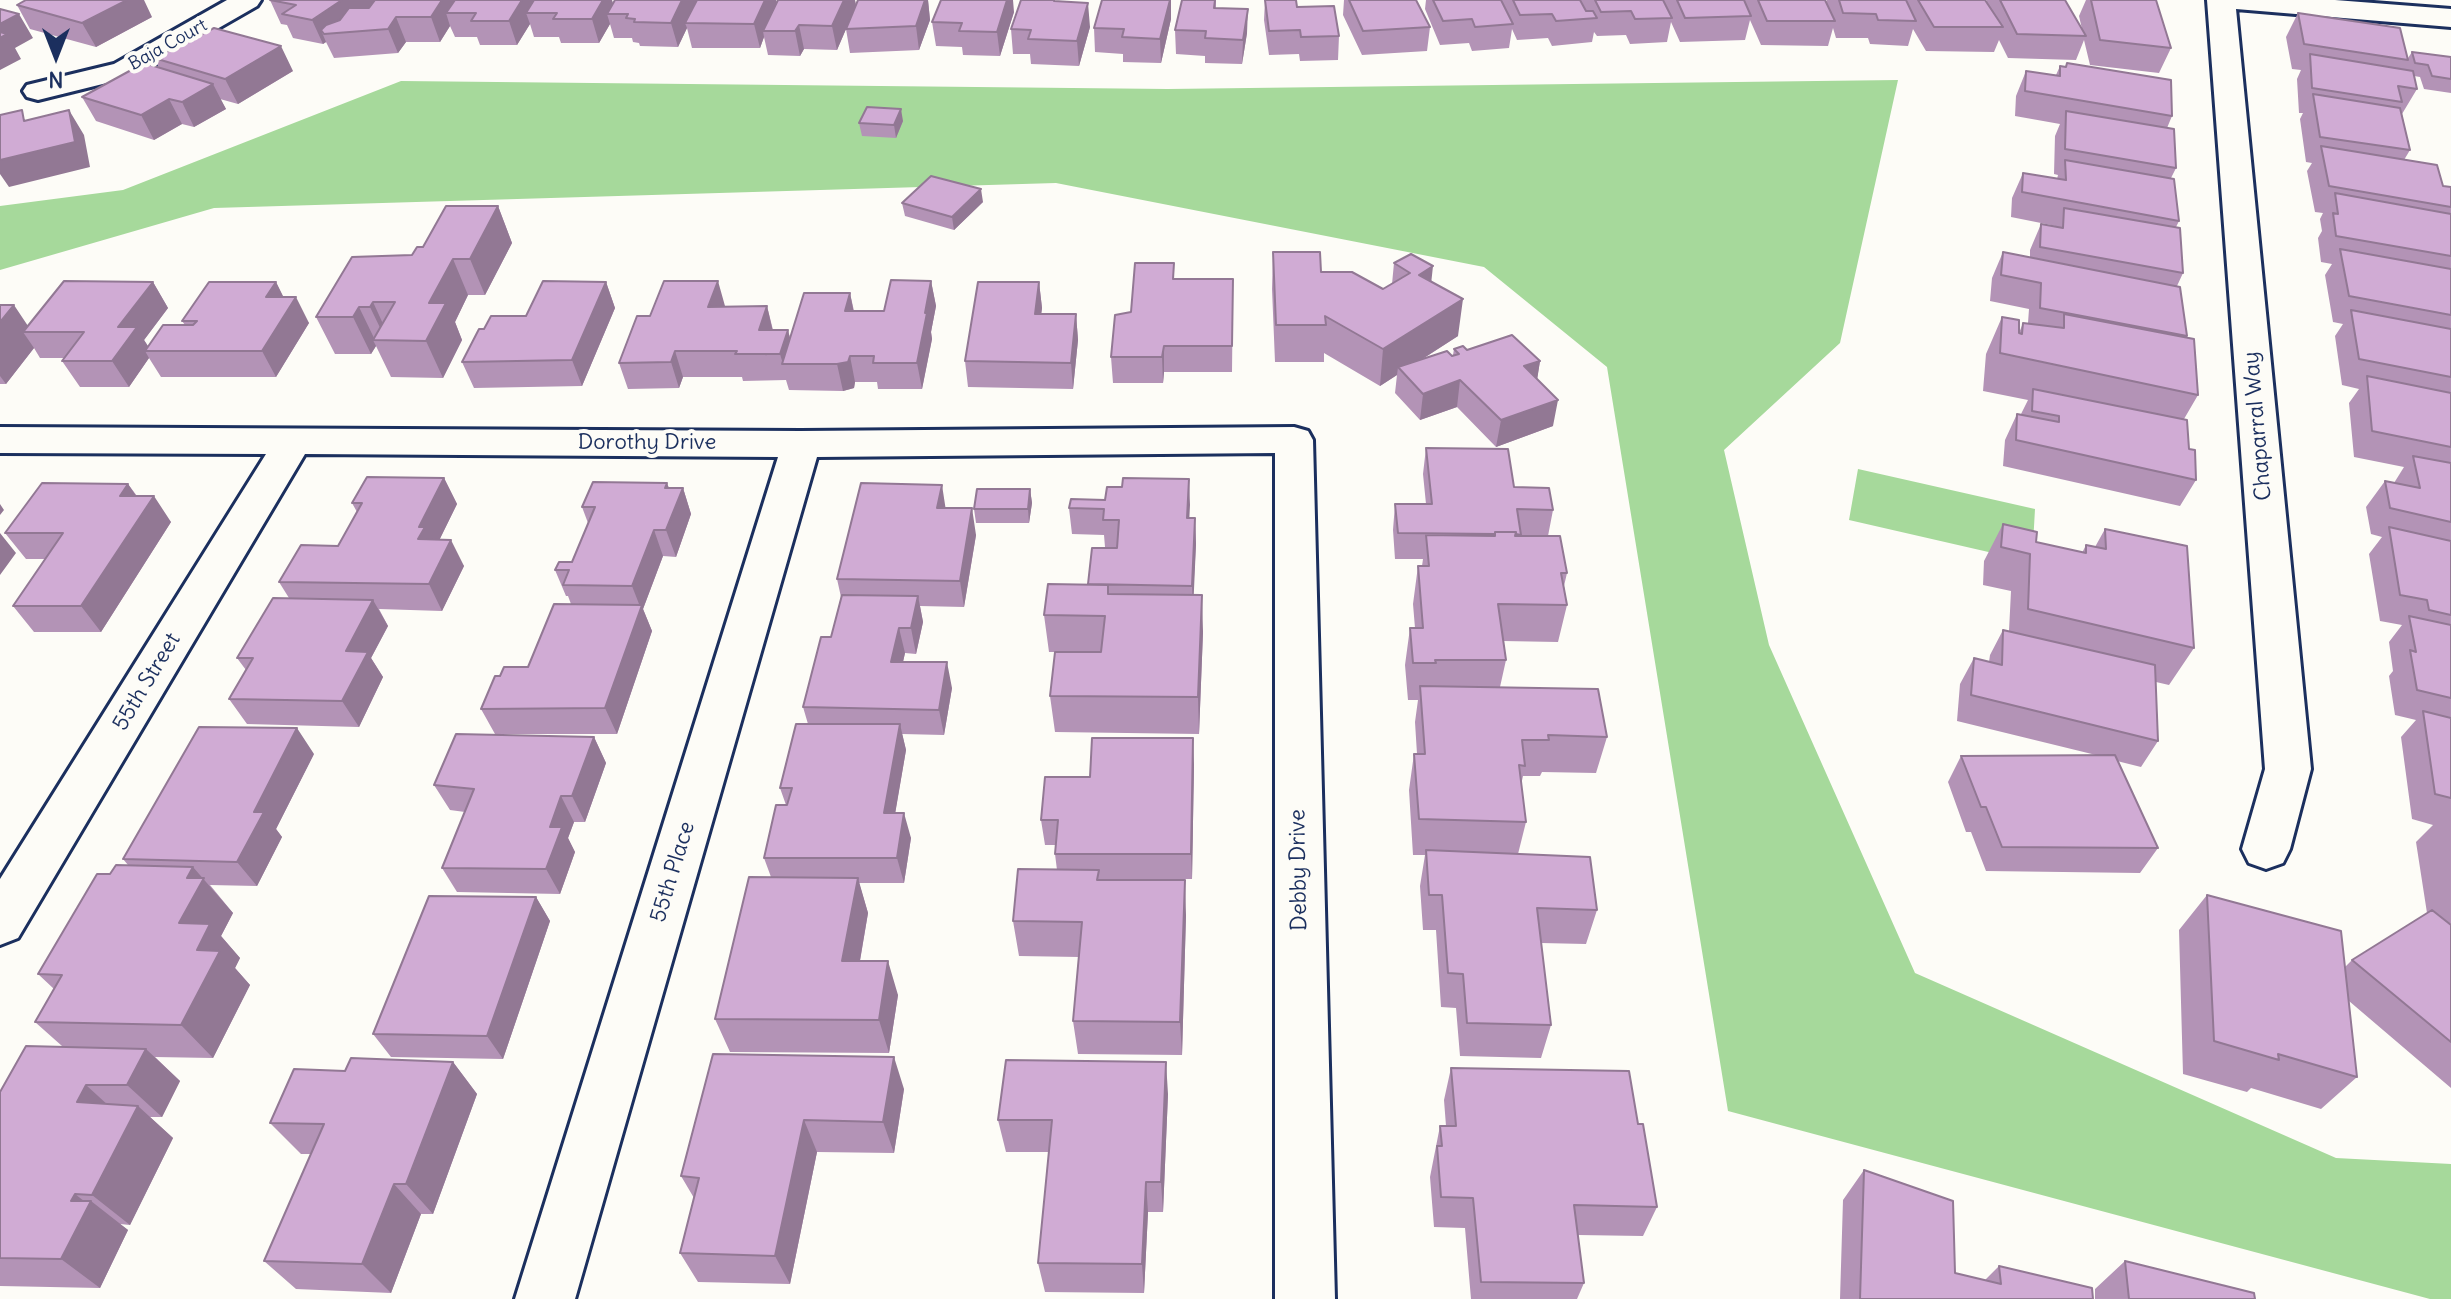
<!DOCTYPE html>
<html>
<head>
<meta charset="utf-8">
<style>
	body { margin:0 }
	#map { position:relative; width:2451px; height:1299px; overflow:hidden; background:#fdfcf7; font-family:Delius,sans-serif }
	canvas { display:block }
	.north { position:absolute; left:16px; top:16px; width:80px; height:80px; -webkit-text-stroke:6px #fdfcf7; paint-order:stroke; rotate:180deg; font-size:22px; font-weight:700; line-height:32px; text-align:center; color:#1b2f5e }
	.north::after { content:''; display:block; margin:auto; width:28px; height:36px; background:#1b2f5e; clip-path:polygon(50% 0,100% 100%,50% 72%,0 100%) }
</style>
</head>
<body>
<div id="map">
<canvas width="2451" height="1299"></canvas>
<div class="north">N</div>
</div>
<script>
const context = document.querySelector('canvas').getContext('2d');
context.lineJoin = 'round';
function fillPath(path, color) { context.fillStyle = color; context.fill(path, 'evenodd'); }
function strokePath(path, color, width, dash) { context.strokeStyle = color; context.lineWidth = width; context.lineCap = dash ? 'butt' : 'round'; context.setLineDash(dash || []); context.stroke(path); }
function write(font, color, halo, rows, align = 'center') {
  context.font = font + ' Delius,sans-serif'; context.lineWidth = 8; context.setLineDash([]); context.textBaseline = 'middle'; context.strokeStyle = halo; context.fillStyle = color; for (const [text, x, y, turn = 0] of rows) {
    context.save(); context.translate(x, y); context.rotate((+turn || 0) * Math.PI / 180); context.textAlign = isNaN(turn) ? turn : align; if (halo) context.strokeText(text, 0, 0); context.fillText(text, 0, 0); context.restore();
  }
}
fillPath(new Path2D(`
	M1898,80L1840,343L1724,450L1769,645L1915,973L2336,1158L2451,1164V1299H2430L1728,1111L1607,367L1484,267L1056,183L214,208L0,270V206L123,190L401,81L1168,89Z
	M1858,469L2035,509L2032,562L1849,520Z`), '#a6d99b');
const street = new Path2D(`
	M227,0H261L257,6L135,76L38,100L27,97L23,91L27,85L114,64Z
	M2207,0H2335L2451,9V27L2236,9L2311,769L2290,849L2283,863L2266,869L2249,863L2242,849L2265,769Z
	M0,427L801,431L1294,427L1308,431L1313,440L1335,1299H1275V453L817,457L575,1299H515L778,457L305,454L18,938L0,945V879L266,454L0,453Z`);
strokePath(street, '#1b2f5e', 6);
fillPath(street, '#fdfcf7');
fillPath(new Path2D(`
	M270,0H612L613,4L615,0H776L777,3L778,0H855L856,6L858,0H928L930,20L919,50L850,53L846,29L837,50L804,49L800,56L768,55L764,37L760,48H692L687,28L678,47L640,46L639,43L633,42L632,38H614L610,24L599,43H561L559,37H534L530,24L517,45H480L477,37H455L450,26L440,42H406L398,53L334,58L326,42L323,44L293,38L287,25L281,24Z
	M1102,0H1171V19L1161,63L1123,62V54L1095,52L1094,28Z
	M1182,0H1216V8L1247,33L1242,64L1205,63V56L1176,54L1175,30Z
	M1265,0L1297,7L1339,36L1338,60L1300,61L1299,54L1269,55L1264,20Z
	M1344,0H1416L1430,27L1427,51L1362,55L1343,15Z
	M1426,0H1825L1826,2L1827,0H1985L1986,1L1987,0H2065L2082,29L2079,16L2086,0H2156L2171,48L2159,73L2090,65L2084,40L2076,60L2008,58L1999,40L1994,52L1926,51L1913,29L1908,46L1870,44L1868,38H1836L1833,28L1828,46L1761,45L1750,20L1745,40L1680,42L1671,22L1667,42L1630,44L1626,35L1597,36L1594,32L1592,42L1552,46L1548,38L1517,40L1512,29L1509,48L1472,51L1469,43L1440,45L1425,9Z
	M1058,1L1090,27L1079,66L1031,64L1030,54H1013L1011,29Z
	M17,5L152,17L96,47L30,29Z
	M1014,12L1000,56L963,55L962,47L936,46L932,22Z
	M2298,13L2408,58L2412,52L2451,57V93L2424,89L2420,77L2414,76L2417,89L2402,114L2410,150L2404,160L2443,186L2451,188V1088L2349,1001L2357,1077L2321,1109L2251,1088L2247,1092L2183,1074L2179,930L2207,895L2345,967L2352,960L2427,913L2416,842L2433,825L2412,819L2401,737L2416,720L2395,715L2389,676L2393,671L2389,642L2402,625L2380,621L2369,554L2382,537L2371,534L2366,507L2385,481L2394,483L2404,467L2354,457L2349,403L2359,389L2342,385L2335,336L2343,324L2333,322L2325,275L2332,264L2321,262L2318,238L2322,231L2320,219L2323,213L2315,212L2307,171L2312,163L2306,162L2300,119L2303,113H2299L2297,79L2301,70L2292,69L2286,37Z
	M154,58L293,71L238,104L220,99L226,109L194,127L182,124L154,140L96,121L82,97L159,68Z
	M2067,63L2172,116L2167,128L2176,168L2171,178L2179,221L2176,227L2183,273L2177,286L2198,395L2184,419L2189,449L2196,480L2180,506L2003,466L2005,440L2017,414H2021L2028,400L1983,391L1986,354L2002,317L2019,333L2023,323H2028L2029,309L1990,301L1992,278L2003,252L2030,257V250L2041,224L2056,226L2011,217L2012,198L2023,173L2057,179L2058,175L2054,174L2055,136L2060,124L2015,116L2016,96L2026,71L2056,75L2060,66L2066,67Z
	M903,121L896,138L862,136L859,123Z
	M983,202L954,230L905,216L902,203Z
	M498,206L512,243L485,295H468L455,322L462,340L443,378L391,377L376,346L371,354H335L316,317L423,247Z
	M1273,252L1321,272L1383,289L1392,284L1394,263L1432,281L1458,336L1421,360L1452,356L1453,355L1454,349L1467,350L1540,361L1537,379L1553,426L1496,447L1457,407L1420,420L1395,393L1397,375L1380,386L1324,353V362H1275L1272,289Z
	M1174,279H1233L1232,372H1164L1163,383H1113L1111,357L1131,312Z
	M931,281L936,306L931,332L932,339L922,389H878L877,382H855L854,388L843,391L789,390L786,380L743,381L742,377H683L679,388L628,389L619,363L650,316L725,306H767L773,330H788L790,338L850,293L854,311H884Z
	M153,282L168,308L144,340L148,346L185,325L182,321L276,282L283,297L309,323L276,377H161L149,358L129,387H80L62,361L64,358H40L34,348L6,384H0V305L28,326Z
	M606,282L615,308L582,386L474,388L462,362L484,329L526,316Z
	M1039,282L1042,308L1041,314H1076L1078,340L1073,389L968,387L965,361Z
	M1426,448L1514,487L1553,510L1548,536L1567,573L1564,586L1567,605L1558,642L1503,641L1506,660L1500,687L1607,737L1596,773L1542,772L1540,776H1523L1521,785L1526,822L1518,854L1597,910L1586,944L1541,943L1551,1025L1541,1058L1460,1056L1456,1008L1441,1007L1436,930H1423L1420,886L1425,855H1413L1409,790L1414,754H1417L1415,722L1418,700H1408L1405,665L1410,628H1415L1413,604L1418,566H1422L1423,559H1395L1393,530L1395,504H1426L1423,474Z
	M444,478L457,504L439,540L464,566L442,611L379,609L388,626L371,658L383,677L359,727L247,724L229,699L246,670L237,658L289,598L279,582L338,546L357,512L352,503Z
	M1189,479V518H1195L1196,544L1193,595L1203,632L1199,734L1055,732L1050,696L1055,652H1049L1044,615L1088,584L1117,547H1105L1104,535L1072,534L1069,508L1105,500L1122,487Z
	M667,483L669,488H683L691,514L676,557L663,556L643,609L652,631L617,734H495L481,709L500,676L528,667L571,604L568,596H566L555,570L572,562L588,523L582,507Z
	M128,484L137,496L171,522L101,632H34L13,606L45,559H26L5,533Z
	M1030,489L1032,503L1029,523H976L974,509Z
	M946,508L976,535L964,607L920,606L923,622L916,654L905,653L903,662L952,688L944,735L902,734L906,750L895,813L911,838L904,883H859L868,913L860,961L898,995L889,1053L730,1052L715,1019L771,877L764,858L786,805L780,788L808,724L803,707L831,637L841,597L837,579Z
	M2003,524L2036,542L2082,553L2086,545L2095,547L2105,529L2194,648L2169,685L2156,682L2158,741L2141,767L2117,761L2158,848L2140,873L1986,871L1971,832H1966L1948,782L1961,756L2096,755L1957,721L1960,684L1974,658L1989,662L1990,655L2003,630L2009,631L2011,591L1983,585L1984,561Z
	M594,737L606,763L585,822H574L568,838L575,852L560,894L457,892L442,868L465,812L450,810L434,785Z
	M314,754L276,829L282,837L257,886L210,885L233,913L221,936L240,958L235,968L250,985L213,1058L155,1057L180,1081L162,1117H150L173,1138L130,1225L120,1224L128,1230L100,1288L0,1286V1092L62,1046L35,1022L54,989L38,974L110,874L128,865L123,859Z
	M1194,764L1192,879H1100L1186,915L1182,1055L1078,1054L1073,1021L1079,957L1019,956L1013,921L1057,870L1055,854L1056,845H1045L1041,820L1090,777Z
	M536,897L550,921L503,1059L391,1057L373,1034Z
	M713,1054L904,1089L894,1153L817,1152L790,1284L698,1282L680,1253L694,1198L681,1176Z
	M453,1062L477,1094L433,1214H421L391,1293L296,1289L264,1261L311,1154H301L270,1123L345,1071Z
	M1451,1068L1638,1124L1657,1207L1643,1236L1578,1235L1584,1283L1577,1299H1471L1465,1228L1434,1227L1430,1177L1440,1126H1446L1444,1100Z
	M1168,1094L1163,1212H1148L1144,1293L1045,1292L1038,1263L1049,1152H1006L998,1120Z
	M1864,1170L1955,1273L1985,1280L1999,1266L2093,1299H1840L1843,1200Z
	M2125,1261L2255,1299H2095V1289Z`), '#b393b6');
fillPath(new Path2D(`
	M127,0H144L152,17L96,47L82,23Z
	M342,0H383L340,32L321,30L326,42L323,44L312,20Z
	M442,0H455L446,13L450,26L440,42L431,17Z
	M522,0H542L526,13L530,24L517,45L509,21Z
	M603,0H612L615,13L607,14L610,24L599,43L592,19Z
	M682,0H699L685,23L687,28L678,47L671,23Z
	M765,0H776L778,6L763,31L764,37L760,48L754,24Z
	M844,0H855L856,6L837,50L832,26Z
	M925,0H928L930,20L919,50L916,26Z
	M1007,0H1013L1014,12L1000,56L997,32Z
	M1170,0H1171V19L1161,63L1160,39Z
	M1088,3L1090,27L1079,66L1077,41Z
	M1248,9L1247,33L1242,64L1243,40Z
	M19,14L33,38L15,48L21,59L0,70V24Z
	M396,17L406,42L398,53L388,29Z
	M799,25L804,49L800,56L795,31Z
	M281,46L293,71L238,104L225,79Z
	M213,84L226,109L194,127L182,102Z
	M169,99L182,124L154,140L141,115Z
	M901,109L903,121L896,138L894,125Z
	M69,110L84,135L90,167L9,187L0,174V160Z
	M981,189L983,202L954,230L952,217Z
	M498,206L512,243L485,295L470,259Z
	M453,259L468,295L455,322L462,340L443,378L426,341L429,303Z
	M1433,266L1429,303L1419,275Z
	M718,281L725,306L708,307Z
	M931,281L936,306L931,332L932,339L922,389L917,363Z
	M153,282L168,308L144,340L151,351H145L149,358L129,387L112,361L118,327Z
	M276,282L289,308L296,297L309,323L276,377L262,351L266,297Z
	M606,282L615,308L582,386L572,360Z
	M1039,282L1042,308L1038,340L1035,314Z
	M850,293L855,319L845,311Z
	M1463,299L1458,336L1402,372L1398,367L1397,375L1380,386L1383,349Z
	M373,302L390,339L386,340L370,307Z
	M14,305L32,332H23L34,348L6,384L0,376V322Z
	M767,306L773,332L766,356L759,330Z
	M359,307L375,340H373L376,346L371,354L353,317Z
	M1076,314L1078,340L1073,389L1071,363Z
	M788,330L794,356L783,364L780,354Z
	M1164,346V372L1163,383L1162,357Z
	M675,351L683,377L679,388L671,362Z
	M850,356L855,382L854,388L843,391L837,364Z
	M1540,361L1536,387L1524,366Z
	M1460,380L1457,407L1420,420L1423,394Z
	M1558,400L1553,426L1496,447L1501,420Z
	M444,478L457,504L436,547L418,539L419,527Z
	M1189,479L1190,505L1188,544L1187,518Z
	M667,483L675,507L683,488L691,514L676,557L666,530L665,488Z
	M128,484L145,509L154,496L171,522L101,632L81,606L120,496Z
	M942,485L946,511L937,508Z
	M1030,489L1032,503L1029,523L1028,509Z
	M0,504L4,510L0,515Z
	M972,508L976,535L964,607L960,581Z
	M1195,518L1196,544L1193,612L1192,586Z
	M654,530L663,556L643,609L652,631L617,734L605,708L641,609L632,586Z
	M0,533L16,553L0,575Z
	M451,540L464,566L442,611L429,584Z
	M1202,595L1203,632L1199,734L1198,697Z
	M918,596L923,622L916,654L911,628Z
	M373,600L388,626L371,658L383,677L359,727L342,701L346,651Z
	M899,628L905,653L897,688L891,662Z
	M947,662L952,688L944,735L939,710Z
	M900,724L906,750L891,838L884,813Z
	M297,728L314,754L276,829L282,837L257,886L237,862L254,812Z
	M594,737L606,763L585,822L572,796Z
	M1193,738L1194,764L1192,879L1191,854Z
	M561,796L574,822L568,838L575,852L560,894L546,869L550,827Z
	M904,813L911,838L904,883L897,858Z
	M193,867L233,913L221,936L240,958L235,968L250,985L213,1058L181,1025L197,950L179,923L187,878Z
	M858,878L868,913L854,995L842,961Z
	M1185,880L1186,915L1182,1055L1180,1022Z
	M536,897L550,921L503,1059L487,1036Z
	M888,961L898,995L889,1053L879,1020Z
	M146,1049L180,1081L162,1117L127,1085Z
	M894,1057L904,1089L894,1153L883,1122Z
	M453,1062L477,1094L433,1214L406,1184Z
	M1166,1062L1168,1094L1163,1212L1161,1182Z
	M86,1085L121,1117L77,1102Z
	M138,1106L173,1138L130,1225L92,1195Z
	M804,1120L817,1152L790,1284L775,1256Z
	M1146,1182L1148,1212L1144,1293L1142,1264Z
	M394,1184L421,1214L391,1293L362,1264Z
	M75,1194L89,1205L91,1201L128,1230L100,1288L61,1259L71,1201Z`), '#927894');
const building = new Path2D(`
	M26,0H127L82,23L17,5Z
	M270,0H342L312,20L282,14L296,5Z
	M375,0H442L431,17H396L388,29L324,34L321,30L326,25L340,20L349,8H369Z
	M455,0H522L509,21H471L476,13H446Z
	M534,0H603L592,19H553L557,13H526Z
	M615,0H682L671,23L634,22L635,19L626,18L628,14H607Z
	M697,0H765L754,24L685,23Z
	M778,0H844L832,26L799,25L795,31H763Z
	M858,0H925L916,26L846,29Z
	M941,0H1007L997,32L959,31L962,23L932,22Z
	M1021,0H1054V1L1088,3L1077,41L1028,39L1031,30L1011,29Z
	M1102,0H1170L1160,39L1122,37L1124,29L1094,28Z
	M1182,0H1215L1214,8L1248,9L1243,40L1205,38L1206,31L1175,30Z
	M1265,0H1296L1297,7L1334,6L1339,36L1301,37L1300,30L1269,31Z
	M1349,0H1416L1430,27L1363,31Z
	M1433,0H1501L1513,24L1475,27L1472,19L1443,21Z
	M1513,0H1580L1586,11H1593L1597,18L1556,21L1552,14L1520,15Z
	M1595,0H1663L1672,18L1635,19L1631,11L1601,12Z
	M1677,0H1744L1751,16L1685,18Z
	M1758,0H1825L1835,21H1767Z
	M1839,0H1906L1916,21L1878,20L1876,14L1843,13Z
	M1918,0H1985L2003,27H1934Z
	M2000,0H2065L2086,36L2017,34Z
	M2091,0H2156L2171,48L2100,40Z
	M0,9L19,14L0,24Z
	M2298,13L2400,28L2408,60L2304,44Z
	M214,28L281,46L225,79L154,58Z
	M0,32L7,34L0,38Z
	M2412,52L2451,57V79L2432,76L2428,65L2415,63Z
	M2310,54L2413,71L2417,89L2398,86L2402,102L2312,88Z
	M144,63L213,84L182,102L169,99L141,115L82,97Z
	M2067,63L2171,80L2172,116L2025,91L2026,71L2060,76V66L2066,67Z
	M2313,94L2400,108L2410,150L2320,137Z
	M867,107L901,109L894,125L859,123Z
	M22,110L24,121L69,110L75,142L0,160V115Z
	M2066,111L2174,129L2176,168L2065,149Z
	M2321,146L2437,165L2443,186L2451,187V207L2329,186Z
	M2065,160L2174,179L2179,221L2022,192L2023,173L2066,180Z
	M931,176L981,189L952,217L902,203Z
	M2335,193L2451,214V256L2336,236L2333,213L2338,214Z
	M446,206H498L470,259H453L429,303H446L426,341L373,340L395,302H373L370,307H359L353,317H316L352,257L412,255L417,247H423Z
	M2064,208L2180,228L2183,273L2040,247L2041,224L2063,228Z
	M2340,249L2451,269V315L2349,296Z
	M1273,252H1320L1321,272H1352L1383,289L1410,273L1394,263L1411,254L1433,266L1419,275L1463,299L1383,349L1325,316L1326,325H1276Z
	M2003,252L2180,287L2187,336L2040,308L2041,283L2001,275Z
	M1135,263H1174L1173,279H1233L1232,346H1164L1162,357H1111L1115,315L1131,312Z
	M891,280L931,281L925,313H927L917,363H873L874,356H850L848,362L837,364H782L804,293H850L845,311H884Z
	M64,281L153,282L118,327H137L112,361H62L84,332H23Z
	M543,281L606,282L572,360L462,362L479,329H484L491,316H526Z
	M664,281H718L708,307L767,306L759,330H788L780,354H735L737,351H675L671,362L619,363L637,316H650Z
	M209,282H276L266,297H296L262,351H145L163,325H193L197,321H182Z
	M978,282H1039L1035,314H1076L1071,363L965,361Z
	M0,305H14L0,322Z
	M2351,310L2451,329V377L2359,359Z
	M2064,314L2194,339L2198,395L2000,353L2002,317L2019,320V333L2022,334L2023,323L2064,328Z
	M1512,335L1540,361L1524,366L1558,400L1501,420L1460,380L1423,394L1398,367L1447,351L1452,356L1459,354L1454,349L1463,346L1467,350Z
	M2367,376L2451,393V447L2372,431Z
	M2033,389L2187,420L2189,449L2195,450L2196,480L2016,440L2017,414L2059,422V416L2032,411Z
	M1426,448L1508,449L1514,487L1549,488L1553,510L1517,509L1521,535L1516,534V532H1495V534L1398,533L1395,504H1432Z
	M2413,456L2451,463V522L2390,508L2385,481L2420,488Z
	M367,477L444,478L419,527H425L418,539L451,540L429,584L279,582L301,545L338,546L362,503H352Z
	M1123,478L1189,479L1187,518H1195L1192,586L1088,584L1092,548H1117L1119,520H1103L1104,509L1069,508L1071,499L1105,500L1107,487H1122Z
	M593,482L667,483L665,488H683L666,530H654L632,586L563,585L569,570H555L559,562H572L595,507H582Z
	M42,483L128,484L120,496H154L81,606H13L63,533H5Z
	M861,483L942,485L937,508H972L960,581L837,579Z
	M977,489H1030L1028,509H974Z
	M2003,524L2037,532L2036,542L2086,553V545L2106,549L2105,529L2187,546L2194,648L2028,609L2030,554L2001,547Z
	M2389,527L2451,541V615L2429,610L2427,600L2400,595Z
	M1495,532H1516L1515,536H1560L1567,573H1561L1567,605L1498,604L1506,660H1435L1436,663H1413L1410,628H1423L1418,566H1429L1426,535L1495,536Z
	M1048,584L1108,585V594L1202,595L1198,697L1050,696L1055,652H1101L1105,616L1044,615Z
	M842,595L918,596L911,628H899L891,662H947L939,710L803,707L821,637H831Z
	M273,598L373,600L346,651L368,652L342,701L229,699L253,658H237Z
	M554,604L642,605L605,708L481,709L495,676H500L504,667H528Z
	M2409,616L2451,625V698L2417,690L2410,650L2416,652Z
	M2003,630L2155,665L2158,741L1971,695L1974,658L2002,665Z
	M1420,686L1598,689L1607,737L1548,735L1549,740H1522L1525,766L1519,765L1526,822L1419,819L1414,754H1425Z
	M2423,711L2451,718V798L2435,794Z
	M796,724H900L884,813H904L897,858H764L776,805H787L792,788H780Z
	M199,727L297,728L254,812H264L237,862L123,859Z
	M456,734L594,737L572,796H561L550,827H562L546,869L442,868L474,789L434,785Z
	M1092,738H1193L1191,854H1055L1058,820H1041L1045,777H1090Z
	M2115,755L2158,848L2002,847L1986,807H1981L1961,756Z
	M1426,850L1590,857L1597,910L1537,908L1551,1025L1467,1023L1463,974L1448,973L1442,895H1429Z
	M116,865L193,867L187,878H204L179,923L210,924L197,950L220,951L181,1025L35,1022L62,975L38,974L97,874H110Z
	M1018,869L1099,870L1097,880H1185L1180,1022L1073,1021L1082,922L1013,921Z
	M749,877L858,878L842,961H888L879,1020L715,1019Z
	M2207,895L2341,931L2357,1077L2278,1054L2279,1060L2214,1041Z
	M429,896L536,897L487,1036L373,1034Z
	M2432,910L2451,925V1042L2352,960Z
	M26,1046L146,1049L127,1085H86L77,1102L138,1106L92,1195L75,1194L71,1201H91L61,1259L0,1258V1092Z
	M713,1054L894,1057L883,1122L804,1120L775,1256L680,1253L699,1178L681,1176Z
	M351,1058L453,1062L406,1184H394L362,1264L264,1261L324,1124L270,1123L294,1069L345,1071Z
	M1006,1060L1166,1062L1161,1182H1146L1142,1264L1038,1263L1052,1120H998Z
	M1451,1068L1629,1071L1638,1124H1643L1657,1207L1574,1205L1584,1283L1481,1282L1473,1198L1441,1197L1437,1146H1442L1440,1126H1456Z
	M1864,1170L1953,1201L1955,1273L2001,1284L1999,1266L2092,1288L2093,1299H1860Z
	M2125,1261L2254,1293L2255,1299H2129Z`);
fillPath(building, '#d0abd4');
strokePath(building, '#927894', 2);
write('18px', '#1b2f5e', '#fdfcf7', [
	["Baja Court",168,45,-29]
]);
write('22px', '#1b2f5e', '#fdfcf7', [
	["Chaparral Way",2258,426,-95],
	["Dorothy Drive",647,443],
	["55th Street",147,682,-59],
	["Debby Drive",1299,870,-91],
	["55th Place",673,872,-73]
]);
</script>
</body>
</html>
